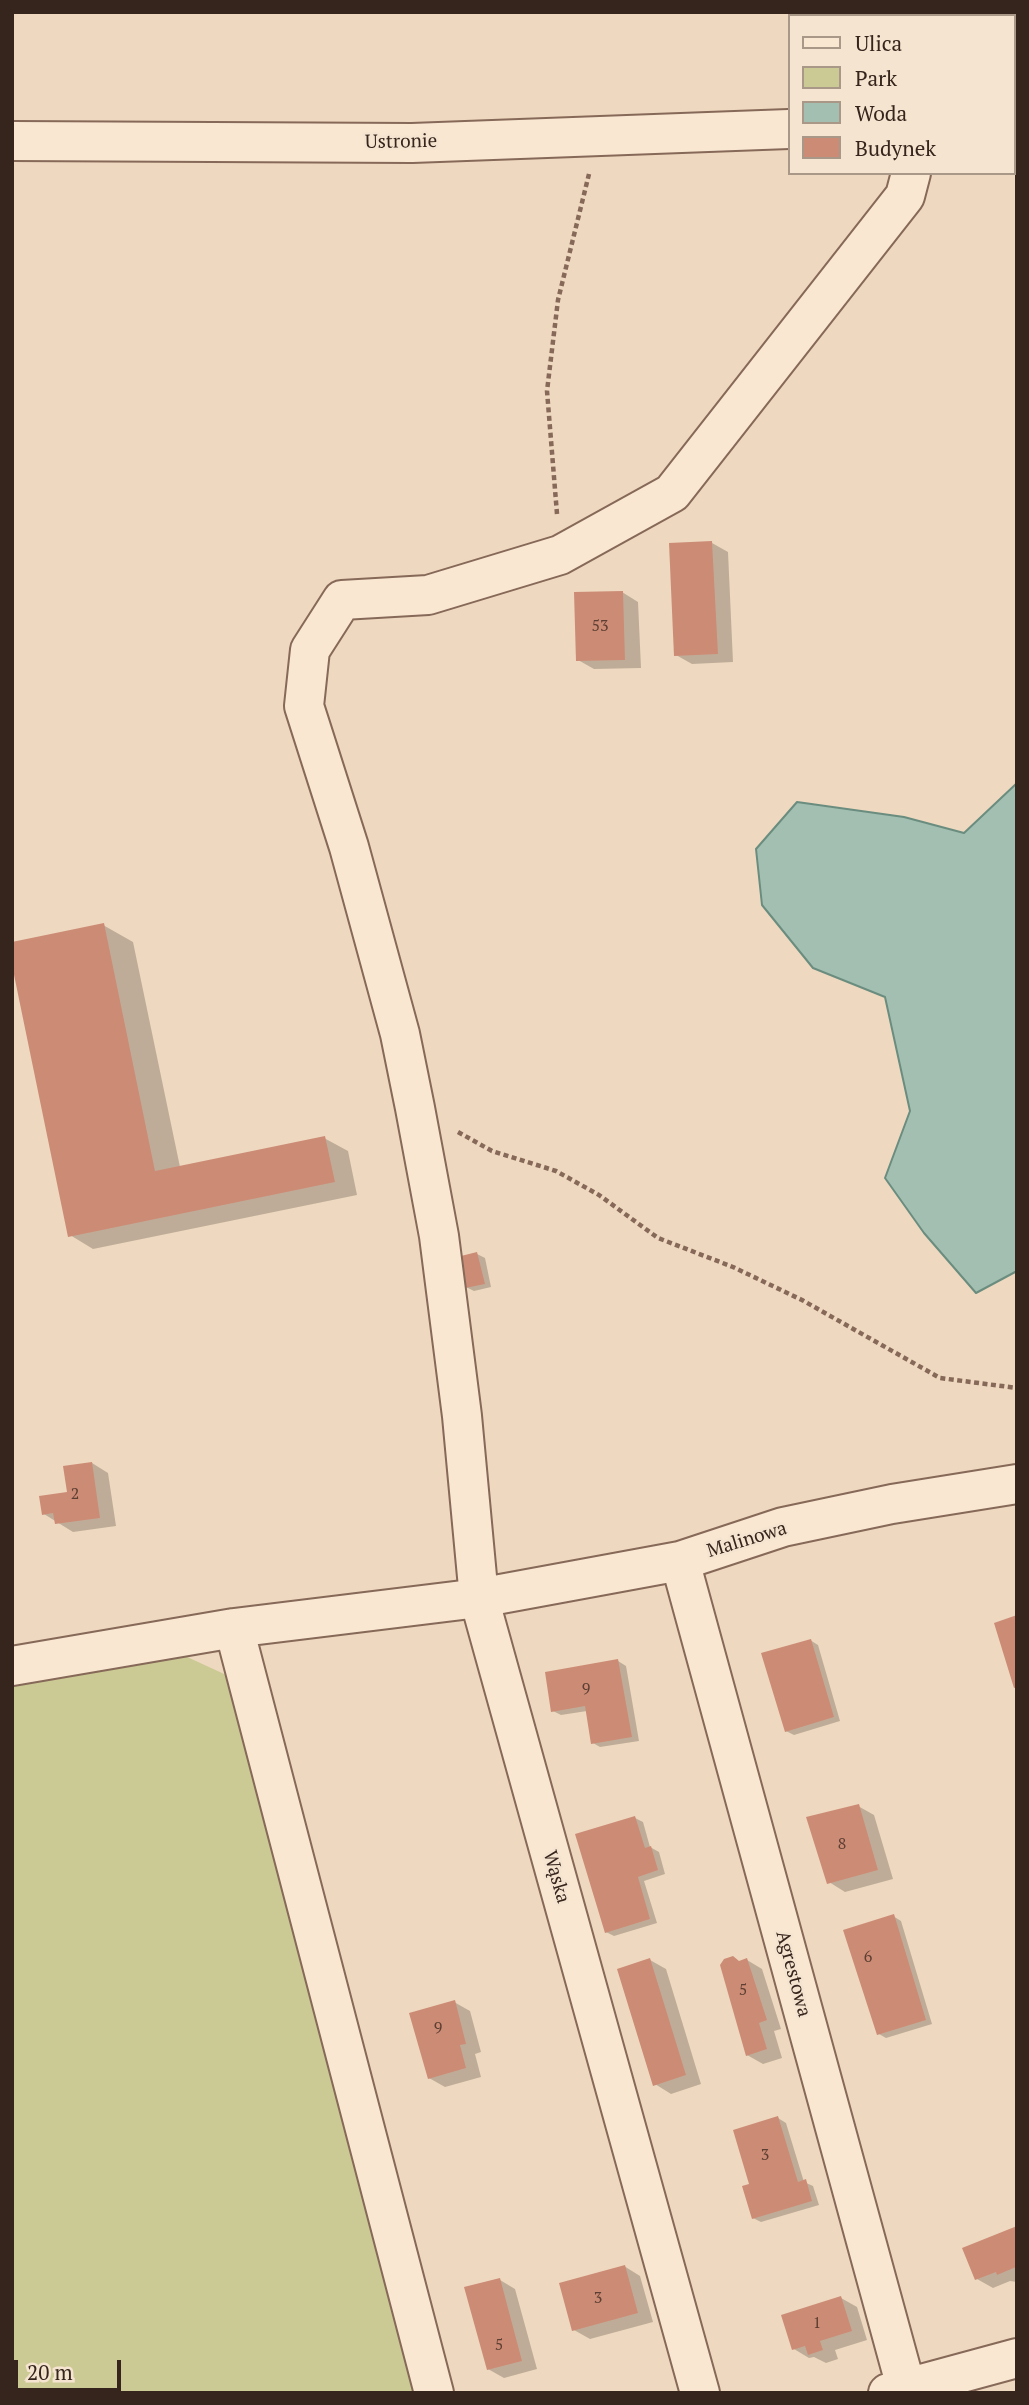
<!DOCTYPE html>
<html>
<head>
<meta charset="utf-8">
<style>
	body { margin:0 }
	#map { position:relative; width:1029px; height:2405px; overflow:hidden; background:#eed8bf; font-family:"PT Serif",serif }
	canvas { display:block }
	.frame { position:absolute; inset:0; border:14px solid #36251c; pointer-events:none }
	.legend { position:absolute; left:788px; top:14px; width:228px; height:161px; box-sizing:border-box; background:#f5e4cf; border:2px solid #a99887; margin:0; padding:9px 12px; list-style:none; font-size:21px; color:#36251c }
	.legend li { display:flex; align-items:center; gap:14px; height:35px }
	.legend b { width:35px; border:2px solid #a99887 }
	.scale { position:absolute; left:14px; top:2360px; width:107px; height:32px; box-sizing:border-box; border:4px solid #36251c; border-top:0; padding-left:9px; font-size:21px; line-height:24px; white-space:nowrap; color:#36251c; -webkit-text-stroke:5px #f5e4cf; paint-order:stroke }
</style>
</head>
<body>
<div id="map">
<canvas width="1029" height="2405"></canvas>
<div class="frame"></div>
<ul class="legend">
<li><b style="height:9px;background:#f9e7d2"></b>Ulica</li>
<li><b style="height:19px;background:#cbc994"></b>Park</li>
<li><b style="height:19px;background:#a2bfb2"></b>Woda</li>
<li><b style="height:19px;background:#cc8b75"></b>Budynek</li>
</ul>
<div class="scale">20 m</div>
</div>
<script>
const context = document.querySelector('canvas').getContext('2d');
context.lineJoin = 'round';
function fillPath(path, color) { context.fillStyle = color; context.fill(path, 'evenodd'); }
function strokePath(path, color, width, dash) { context.strokeStyle = color; context.lineWidth = width; context.lineCap = dash ? 'butt' : 'round'; context.setLineDash(dash || []); context.stroke(path); }
function write(font, color, halo, rows, align = 'center') {
  context.font = font + ' "PT Serif",serif'; context.lineWidth = 5; context.setLineDash([]); context.textBaseline = 'middle'; context.strokeStyle = halo; context.fillStyle = color; for (const [text, x, y, turn = 0] of rows) {
    context.save(); context.translate(x, y); context.rotate((+turn || 0) * Math.PI / 180); context.textAlign = isNaN(turn) ? turn : align; if (halo) context.strokeText(text, 0, 0); context.fillText(text, 0, 0); context.restore();
  }
}
fillPath(new Path2D(`
	M185,1656L235,1679L428,2393H12V1681Z`), '#cbc994');
const water = new Path2D(`
	M1017,783V1271L976,1293L924,1233L885,1178L910,1111L885,997L813,968L762,905L756,849L797,802L904,817L964,833Z`);
fillPath(water, '#a2bfb2');
strokePath(water, '#6a8d7f', 2);
fillPath(new Path2D(`
	M712,543L728,552L733,662L692,664L676,655Z
	M622,592L638,602L641,668L594,669L578,660Z
	M103,925L133,942L180,1167L324,1138L348,1151L357,1195L93,1249L70,1235Z
	M477,1254L485,1258L491,1287L474,1291L466,1287Z
	M92,1463L108,1473L116,1526L73,1532L44,1514L69,1494Z
	M810,1640L818,1645L840,1721L794,1735L786,1731Z
	M618,1661L626,1666L639,1741L600,1747L593,1743L587,1711L561,1715L553,1711Z
	M858,1806L874,1815L893,1879L845,1892L829,1882Z
	M635,1818L643,1822L650,1847L659,1852L665,1874L644,1881L657,1923L614,1936L606,1932Z
	M893,1916L901,1921L932,2024L886,2038L879,2034Z
	M650,1960L666,1969L701,2084L671,2094L655,2084Z
	M747,1960L762,1969L781,2029L774,2031L782,2058L763,2064L747,2055L740,1962Z
	M454,2002L470,2011L481,2052L475,2054L481,2077L445,2087L429,2078Z
	M778,2118L786,2123L804,2182L813,2186L819,2205L761,2222L753,2218L751,2185Z
	M1017,2229V2282L1010,2281L993,2288L977,2279Z
	M624,2266L640,2276L653,2322L590,2339L574,2330Z
	M500,2280L515,2289L537,2369L504,2378L488,2369Z
	M841,2298L857,2307L867,2340L835,2350L838,2359L826,2363L814,2357L809,2358L794,2349Z`), '#0003');
fillPath(new Path2D(`
	M712,541L718,654L674,656L669,543Z
	M623,591L625,660L576,661L574,592Z
	M104,923L155,1171L325,1136L335,1182L68,1237L12,965V942Z
	M477,1252L485,1284L465,1288L457,1257Z
	M92,1462L100,1518L55,1524L53,1513L42,1515L39,1496L67,1492L63,1466Z
	M1017,1615V1687L1014,1688L994,1623Z
	M811,1639L834,1717L785,1732L761,1653Z
	M618,1659L632,1737L591,1744L585,1706L551,1712L545,1672Z
	M859,1804L878,1870L827,1884L806,1817Z
	M635,1816L645,1848L651,1846L658,1870L638,1877L650,1919L605,1933L575,1834Z
	M894,1914L926,2020L877,2035L843,1930Z
	M733,1956L739,1961L747,1958L767,2020L759,2023L767,2049L746,2056L720,1965L724,1959Z
	M650,1958L686,2075L653,2086L617,1969Z
	M455,2000L466,2044L460,2045L466,2068L428,2079L409,2013Z
	M778,2116L798,2182L806,2179L812,2201L752,2219L742,2186L749,2184L733,2130Z
	M1017,2226L1016,2267L997,2275L996,2272L975,2280L962,2248Z
	M625,2265L638,2313L572,2331L559,2283Z
	M500,2278L522,2361L487,2370L464,2287Z
	M841,2296L852,2331L820,2341L823,2350L808,2355L805,2346L792,2350L781,2315Z`), '#cc8b75');
const minor = new Path2D(`
	M983,12L990,16
	M1013,120L1017,119
	M12,141L412,143L789,129
	M911,173L905,196L672,493L560,555L428,595L342,600L310,650L304,706L349,847L400,1034L415,1108L439,1236L462,1416L479,1598L680,1561L783,1527L892,1504L1017,1484
	M680,1561L906,2387
	M234,1628L434,2393
	M12,1666L234,1628L479,1598L700,2393
	M888,2393L1017,2358`);
strokePath(minor, '#866958', 42);
strokePath(new Path2D(`
	M557,514L547,391L558,300L589,174
	M458,1132L492,1151L556,1171L599,1195L658,1238L733,1267L802,1300L940,1378L1017,1388`), '#866958', 4.5, [5, 3.5]);
strokePath(minor, '#f9e7d2', 38);
write('16px', '#5c3e32', null, [
	["53",600,626],
	["2",75,1494],
	["9",586,1689],
	["8",842,1844],
	["6",868,1957],
	["5",743,1990],
	["9",438,2028],
	["3",765,2155],
	["3",598,2298],
	["1",817,2323],
	["5",499,2345]
]);
write('19px', '#36251c', '#f5e4cf', [
	["Ustronie",401,142,-1],
	["Malinowa",747,1540,-17],
	["Wąska",556,1877,74],
	["Agrestowa",793,1974,75]
]);
</script>
</body>
</html>
